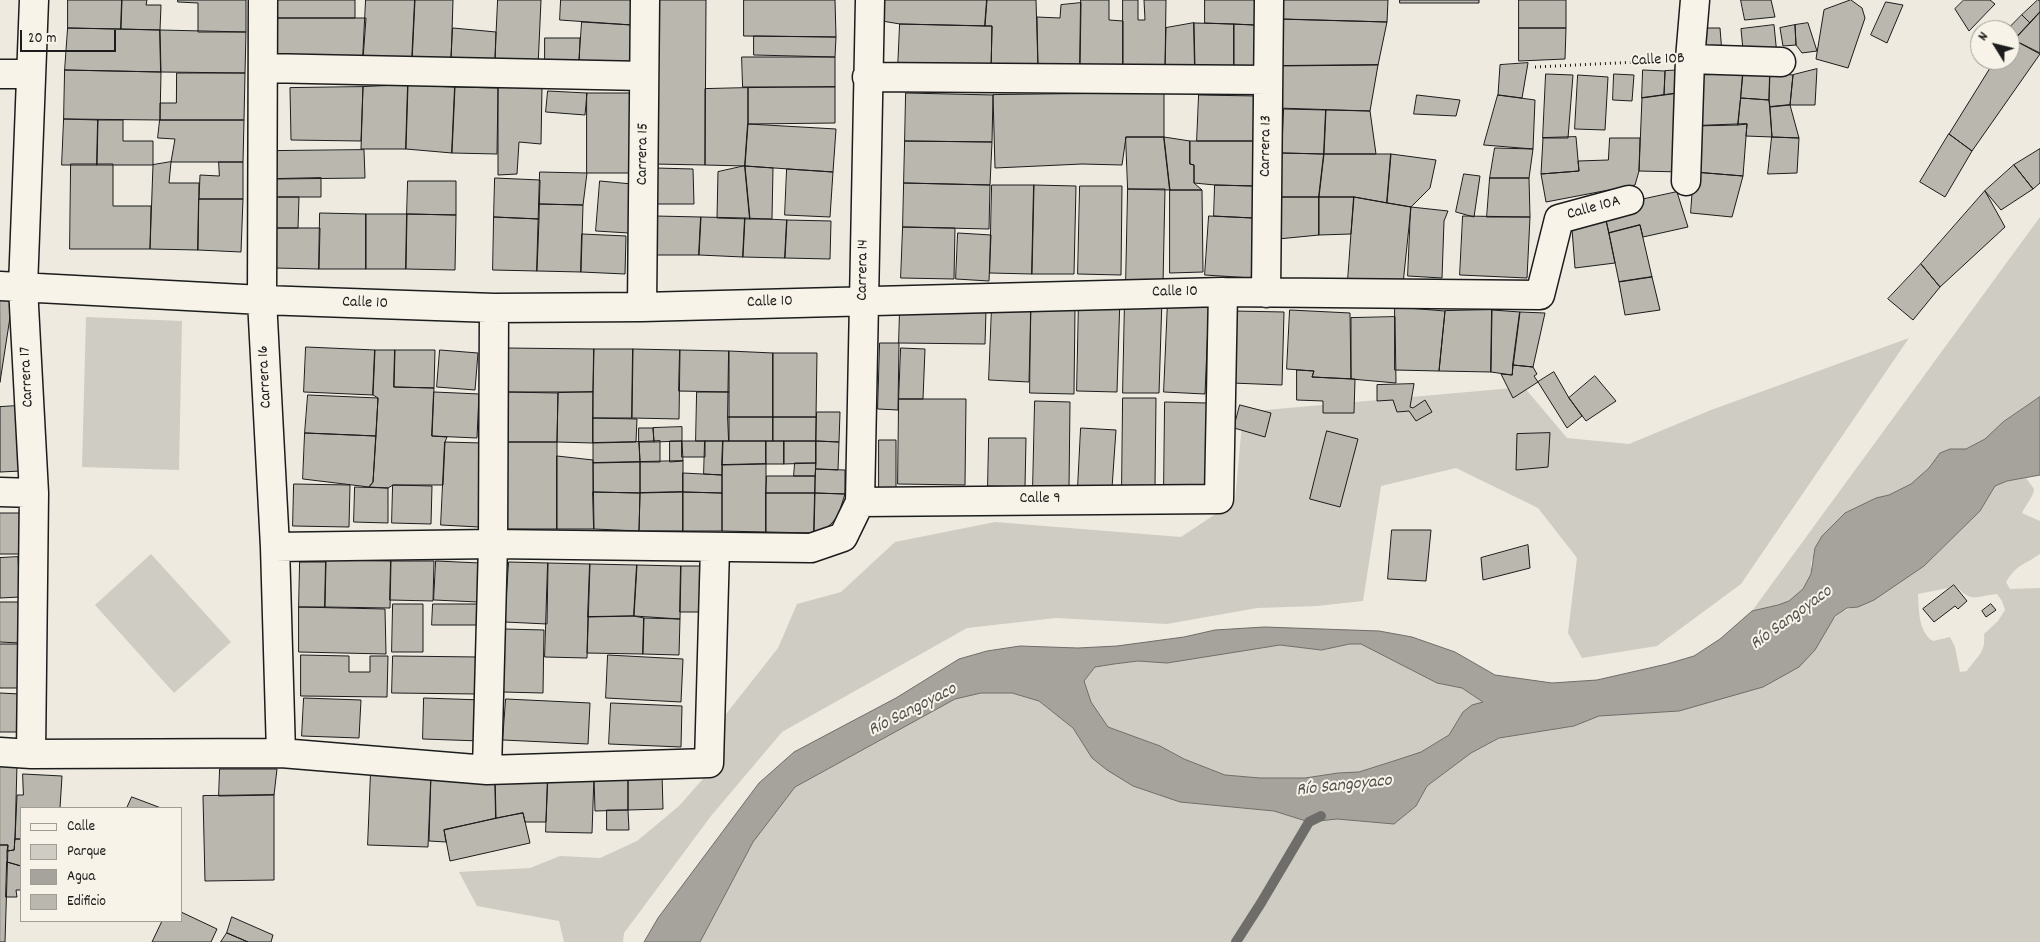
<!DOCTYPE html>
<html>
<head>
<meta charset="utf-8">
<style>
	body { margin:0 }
	#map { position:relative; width:2040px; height:942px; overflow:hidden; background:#eeeae0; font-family:Dekko,sans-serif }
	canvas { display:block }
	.legend { position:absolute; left:20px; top:807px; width:162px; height:115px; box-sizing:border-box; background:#f7f3e8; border:1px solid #9f9d96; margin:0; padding:6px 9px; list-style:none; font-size:15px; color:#1c1c1c }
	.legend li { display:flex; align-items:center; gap:10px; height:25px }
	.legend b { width:25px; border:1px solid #9f9d96 }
	.north { position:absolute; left:1970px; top:20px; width:50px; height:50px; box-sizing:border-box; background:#f7f3e8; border:1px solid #9f9d96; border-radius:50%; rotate:306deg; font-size:14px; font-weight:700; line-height:20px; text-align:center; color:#1c1c1c }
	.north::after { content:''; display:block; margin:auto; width:18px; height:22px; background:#1c1c1c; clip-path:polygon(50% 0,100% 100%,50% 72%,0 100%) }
	.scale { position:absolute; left:20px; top:30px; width:96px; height:22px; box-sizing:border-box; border:2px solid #1c1c1c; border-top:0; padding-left:6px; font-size:15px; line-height:18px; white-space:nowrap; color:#1c1c1c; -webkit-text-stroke:4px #f7f3e8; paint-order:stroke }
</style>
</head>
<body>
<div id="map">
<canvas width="2040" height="942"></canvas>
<ul class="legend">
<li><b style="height:6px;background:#f7f3e8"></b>Calle</li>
<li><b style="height:14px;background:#cfccc3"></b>Parque</li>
<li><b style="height:14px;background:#a6a39d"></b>Agua</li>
<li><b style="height:14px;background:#bab7af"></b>Edificio</li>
</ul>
<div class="north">N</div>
<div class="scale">20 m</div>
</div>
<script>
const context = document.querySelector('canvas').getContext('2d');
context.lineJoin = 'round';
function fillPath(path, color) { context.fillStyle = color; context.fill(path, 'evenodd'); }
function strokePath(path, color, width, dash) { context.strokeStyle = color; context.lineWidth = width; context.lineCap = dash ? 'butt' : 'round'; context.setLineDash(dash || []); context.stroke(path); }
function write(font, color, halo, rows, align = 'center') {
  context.font = font + ' Dekko,sans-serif'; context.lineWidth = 4; context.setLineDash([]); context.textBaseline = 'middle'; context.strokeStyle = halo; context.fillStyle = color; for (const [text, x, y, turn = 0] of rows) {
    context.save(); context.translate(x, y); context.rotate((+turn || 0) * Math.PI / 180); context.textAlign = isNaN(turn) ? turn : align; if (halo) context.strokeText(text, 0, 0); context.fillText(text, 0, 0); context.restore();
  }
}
fillPath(new Path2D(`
	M2040,217V397L2003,422L1985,439L1966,449H1950L1940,453L1929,468L1911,484L1889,495L1876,498L1845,513L1811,562V574L1803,589L1789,601L1778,605L1752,611Z
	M86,317L182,321L179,470L82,467Z
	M1909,338L1741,584L1657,646L1582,658L1568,633L1577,558L1538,508L1456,468L1381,486L1363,601L1317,606L1257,608L1167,624L1056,618L967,628L782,732L711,816L624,933L623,942H564L559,921L477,906L459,872L530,868L560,856L600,858L637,841L679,806L717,763L726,714L778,648L797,604L841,592L895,542L995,522L1181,537L1235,501L1243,412L1524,387L1567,438L1629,444L1711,410Z
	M2026,478L2034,489C2033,498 2026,504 2022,513L2040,521V554C2023,566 2018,563 2006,582L2010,589L2040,588V942H700L753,842L795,787L955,699L981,693H1012L1039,701L1073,728L1092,758L1133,786L1180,802L1274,811L1309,822L1337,819L1394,824L1416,806L1427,786L1471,753L1499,738L1574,726L1599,716L1679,711L1825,631C1834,617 1841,609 1858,607L1924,566L1980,511L1995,486L2007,481ZM1954,584C1972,604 1974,596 1997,594L2002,601L2005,610L1998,621L1984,634C1986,653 1977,656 1967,671L1960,672L1955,647L1950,637L1933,641C1918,632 1919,609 1918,594L1948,588Z
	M151,554L231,642L174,693L95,605Z
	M1350,644H1361L1437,683L1462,688L1483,702L1463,712L1449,735L1421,752L1403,758L1359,772L1338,773L1305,778H1260L1225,775L1184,759L1160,746L1108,727L1091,702L1084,681L1095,667L1114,664L1138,661L1167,663L1280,645L1321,650Z`), '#cfccc3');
const water = new Path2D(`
	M2040,397V475L2007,481L1995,486L1980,511L1924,566L1874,600L1858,607L1847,608L1835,616L1815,650L1799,667L1763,687L1679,711L1599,716L1574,726L1499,738L1471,753L1427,786L1416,806L1394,824L1337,819L1309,822L1274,811L1180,802L1133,786L1107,770L1092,758L1073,728L1039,701L1012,693H981L955,699L795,787L753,842L700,942H644L658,918L759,783L794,752L896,698L959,659L987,651L1020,646L1078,648L1117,646L1184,637L1215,630L1264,627L1379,631L1412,637L1455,652L1495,675L1552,683L1597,680L1667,664L1694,656L1720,639L1752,611L1778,605L1789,601L1803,589L1811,574L1815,548L1822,536L1845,513L1876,498L1889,495L1911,484L1929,468L1940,453L1950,449H1966L1985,439L2003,422ZM1350,644H1361L1437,683L1462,688L1483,702L1472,705L1463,712L1449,735L1421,752L1403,758L1359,772L1338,773L1305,778H1260L1225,775L1184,759L1160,746L1108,727L1091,702L1084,681L1095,667L1114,664L1138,661L1167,663L1280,645L1321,650Z`);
fillPath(water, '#a6a39d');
strokePath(water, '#6f6d69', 1);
strokePath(new Path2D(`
	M1236,942L1261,903L1309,822L1321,816`), '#6f6d69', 10);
const building = new Path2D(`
	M68,0H122L121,29L68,28Z
	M122,0H147L146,5H161L160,30L121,29Z
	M178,0H246V32H198V3L178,2Z
	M277,0H355V18H278Z
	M366,0H415L412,62L363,59Z
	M415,0H453L451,63L412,62Z
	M498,0H541L538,67L495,65Z
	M561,0H633L632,25L560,20Z
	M655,0H706L705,165L654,164Z
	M744,0H835L836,37L744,36Z
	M883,0H987L985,26L900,24L882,21Z
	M987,0H1036L1038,68L991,72L992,26H985Z
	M1081,0H1109V20L1123,21V69L1080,68Z
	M1123,0H1138V20H1145L1144,0H1166L1165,69H1123Z
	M1205,0H1256L1255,25L1205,23Z
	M1283,0H1388L1387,22L1283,19Z
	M1400,0H1479V3H1400Z
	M1519,0H1566V28H1519Z
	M1741,0H1771L1775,17L1745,20Z
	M1851,0L1862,8L1865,18L1848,68L1816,59L1824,10Z
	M1964,0H1990L1995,4L1969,31L1955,9Z
	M2038,0L2040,1V12L2030,23L2022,15Z
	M1886,2L1903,5L1887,43L1871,35Z
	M1081,3L1080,68H1038L1037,17L1060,18L1061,5Z
	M2040,12V53L2014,40Z
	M2022,15L2030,23L2014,40L2010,36V30H2007Z
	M278,18H366L363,59L277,58Z
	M1276,19L1387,22L1378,65L1275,66Z
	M582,22L632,25L629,68L579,65Z
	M1194,23L1195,69H1165L1166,28Z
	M1194,23L1234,24V71L1195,69Z
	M1808,23L1817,51L1802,53L1796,45L1795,25Z
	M900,24L992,26L991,72L898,69Z
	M1234,24L1255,25L1264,74L1234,71Z
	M1774,25L1777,55L1744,60L1741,29Z
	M1795,25L1796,45L1783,46L1780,28Z
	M68,28L160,30L161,72L65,70Z
	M453,28L496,32L495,65L451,63Z
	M1519,28H1566L1565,59L1519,61Z
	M1700,28H1720L1722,53L1698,52Z
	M160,30L246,32L245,73L161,72Z
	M754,36L836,37L835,57L754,55Z
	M545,38H580L579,65H545Z
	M2014,40L2040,54L1972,151L1949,134L1995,60H2010V44Z
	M742,57H835V87H743Z
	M1528,63L1522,98L1498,95L1500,65Z
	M1378,65L1370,111L1277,108L1275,66Z
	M1817,69L1815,105H1790L1793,75Z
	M65,70L161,72L160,120L64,119Z
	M1643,70L1665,71L1664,95L1642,98Z
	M1686,70L1687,92L1664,95L1665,71Z
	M177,73H245L244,120H160V103H176Z
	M1698,73H1743L1738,125L1695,126Z
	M1743,73H1770L1769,100L1741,98Z
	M1770,73L1793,75L1790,105L1770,107L1769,100Z
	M1546,74L1573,75L1568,138H1543Z
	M1614,74L1634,75L1632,101L1613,100Z
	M1578,75L1608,77L1605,130L1575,129Z
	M408,85L455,87L452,153L406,149Z
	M408,85L406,149H361L363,87Z
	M363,87L361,141L291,140L290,88Z
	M455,87L498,88L497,154L452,153Z
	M542,87L541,144L519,142L517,174L498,175V88Z
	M835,87V123L748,124V88Z
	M748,88V124L745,166L705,165V89Z
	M548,91L587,93L585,115L546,112Z
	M1687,92L1681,172L1639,171L1642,98Z
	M587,93H634L633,173H587Z
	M906,93L993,95L992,142L905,141Z
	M1164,93V137H1126L1122,165L1082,164L995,168L993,95Z
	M1199,95L1257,96L1255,141H1197Z
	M1417,95L1460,100L1456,116L1414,114Z
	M1498,95L1535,100L1533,149L1484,145Z
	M1741,98L1769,100L1772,137L1746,136L1747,124L1738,125Z
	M1790,105L1799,138L1772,137L1770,107Z
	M1284,109L1326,110L1324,154L1282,153Z
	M1326,110L1370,111L1376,154H1324Z
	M64,119L98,120L97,165H62Z
	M98,120H123V141H153V165H97Z
	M160,120H244L243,162H171L175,139L158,138Z
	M748,124L836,129L833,172L745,166Z
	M1747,124L1743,176L1694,172L1695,126Z
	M1949,134L1972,151L1945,197L1920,182Z
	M1126,137H1164L1170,190L1128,189Z
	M1164,137L1190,141V164L1194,165V183L1202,190H1170Z
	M1576,137L1579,171L1541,174L1543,138Z
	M1772,137L1799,138L1797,173L1768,174Z
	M1610,138H1640L1639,171L1635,185L1546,202L1541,174L1579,171L1578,161L1608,160Z
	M905,141L992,142L990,185L904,183Z
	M1190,141H1255L1253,186L1215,185L1194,183V165L1190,164Z
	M1495,148L1533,149L1529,178H1490Z
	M2040,149V183L2033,189L2014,165Z
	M364,150L365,178L275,179V151Z
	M1282,153L1324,154L1319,197H1281Z
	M1324,154H1391L1387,203L1354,197H1319Z
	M1391,154L1436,160L1430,188L1411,207L1387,203Z
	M171,162L169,183H199L198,250L150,249L153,165Z
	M219,162H243V199H199L200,175L219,176Z
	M71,164H113V206H151L150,249H70Z
	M2014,165L2033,189L2001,210L1985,191Z
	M745,166L773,168L772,219H750Z
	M745,166L750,219L717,218L718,172Z
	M656,168L693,169L694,204H656Z
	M787,169L833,172L830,217L785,215Z
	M540,172L587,173L583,205L539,204Z
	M1694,172L1743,176L1732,217L1691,213Z
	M1464,174L1480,176L1474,217L1456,212Z
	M321,178V197H275V179Z
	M495,178L540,180L539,219L494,217Z
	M1490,178H1529L1530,217H1487Z
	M408,181H456V215L407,214Z
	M600,181L632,184L629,233L596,231Z
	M904,183L990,185L989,229L903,227Z
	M992,185H1034L1032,274L990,273Z
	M1034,185L1076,186L1074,274H1032Z
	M1215,185L1253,186V218L1214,216Z
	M1080,186H1122L1121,275L1078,274Z
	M1128,189H1165L1163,284H1126Z
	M1170,190H1202L1203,272L1170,273Z
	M1985,191L2005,227L1940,287L1921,264Z
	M1677,192L1688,227L1643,237L1640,225L1609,233L1603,208Z
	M275,197H299L298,228H274Z
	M1281,197H1319V235L1278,239Z
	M1319,197H1354L1351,234L1319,235Z
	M1354,197L1411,207L1403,284L1348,280Z
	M199,199H243L241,252L198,250Z
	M539,204L583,205L581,272L537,271Z
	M1411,207L1448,211L1444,221L1442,278L1408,276Z
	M320,213L366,214V269H319Z
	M366,214H407L406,269H366Z
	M407,214L456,215L455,270L406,269Z
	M1605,215L1615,263L1575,268L1571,216Z
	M655,216L701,217L699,255H654Z
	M1209,216L1253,218L1252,278L1205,275Z
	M1463,216L1530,217L1527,278L1460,275Z
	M494,217L539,219L537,271L493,270Z
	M701,217L745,218L743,257L699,255Z
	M745,218L787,220L785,258L743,257Z
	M787,220L831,221L830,259L785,258Z
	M1640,225L1652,277L1619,282L1609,233Z
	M903,227L955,228L954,279L901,278Z
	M274,228H320L319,269L274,268Z
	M958,233L991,235L989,281L956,279Z
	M582,234L626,236L625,274L581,272Z
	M1921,264L1940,287L1913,320L1888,299Z
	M1652,277L1660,310L1625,315L1619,282Z
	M1079,297H1120L1117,392L1077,391Z
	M1125,297L1162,298L1159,393H1123Z
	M0,298H13L0,382Z
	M1168,300L1209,301L1205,394L1164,392Z
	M992,306L1031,307L1029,382L989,380Z
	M1031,307L1075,308L1074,394L1030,393Z
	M1395,307L1445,311L1439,371L1395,370Z
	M900,309L986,310L985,344L899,343Z
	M1290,310L1350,313L1351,379L1312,377L1314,371L1287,369Z
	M1492,310L1491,372L1439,371L1445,311Z
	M1492,310L1520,312L1512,375L1491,372Z
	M1234,311L1284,312L1282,385L1232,383Z
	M1520,312L1545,313L1533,367L1513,365Z
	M1395,317L1396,383L1351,379V318Z
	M880,343H899L898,410L878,409Z
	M306,347L375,350L373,395L304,392Z
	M506,348L594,349L593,392H506Z
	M901,348L925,349L923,399H899Z
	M594,349H633L632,418H593Z
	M633,349L680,350L679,419L632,418Z
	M375,350H395L394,387L434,388L432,436L447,437L445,442L443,485H393L388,488L369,487L373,482L378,398L373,395Z
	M395,350H435L434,388L394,387Z
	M440,350L478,353L475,390L437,387Z
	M680,350L729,351V392L679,391Z
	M729,351L773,353V417H728Z
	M773,353H817L816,417H773Z
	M1513,365L1533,367L1537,374L1534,376L1538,382L1513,398L1501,374L1512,375Z
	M1297,370L1314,371L1312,377L1355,379L1354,413H1323V401L1297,400Z
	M1554,372L1569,398L1582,416L1567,428L1538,382Z
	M1595,376L1616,401L1586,421L1569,398Z
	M1414,384L1410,407L1413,408L1425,400L1432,412L1416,421L1409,411L1397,412L1393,400L1377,401V385Z
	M434,392L479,394L477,438L432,436Z
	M506,392L558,393L557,442H504Z
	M593,392V443L557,442L558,393Z
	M697,392H729V441H696Z
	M308,395L378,398L376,436L305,433Z
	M1123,398H1156L1155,486H1122Z
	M899,399H966L965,485L898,484Z
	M1035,401L1070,402L1069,489L1033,488Z
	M1165,402L1207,403L1205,489L1164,488Z
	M1240,405L1271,413L1265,437L1234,428Z
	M17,406L21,471L0,472V407Z
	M817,412H840L839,442L816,441Z
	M728,417H773V441H729Z
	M773,417H816V441H773Z
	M593,418L637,419L636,442L593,443Z
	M682,427V441L654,442L653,428Z
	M639,428H653L654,442H639Z
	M1081,428L1116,430L1112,488L1078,487Z
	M1327,431L1358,439L1340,507L1310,499Z
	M305,433L376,436L373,482L369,487L303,479Z
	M1550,433L1548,467L1516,470L1517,434Z
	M989,438H1026L1025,487L988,486Z
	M879,440H896V492H879Z
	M660,441V462H640L639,442Z
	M670,441H682L683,461L670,462Z
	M682,441H705V457H682Z
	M705,441H723L722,475L704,474Z
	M723,441H766V464L722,465Z
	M766,441H784V464H766Z
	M784,441H816V463L784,464Z
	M816,441L839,442L838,470L816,469Z
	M445,442L482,443L479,527L441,525Z
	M504,442H557V529H504Z
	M639,442L640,462L593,463V443Z
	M557,456L593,460L594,529H557Z
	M683,461V492L640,493V462Z
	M640,462V493L593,492V463Z
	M795,463H816L815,476H794Z
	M766,464V532L722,531V465Z
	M816,469L845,470V494L815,493Z
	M683,473L722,475V493L683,492Z
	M767,476H815V493H766Z
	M294,484L350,485L349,527L293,526Z
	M393,485L432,486L431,524L392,523Z
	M355,487L388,488V523L354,522Z
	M593,492L640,493L639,531L594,529Z
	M683,492V531H639L640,493Z
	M683,492L722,493V531H683Z
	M766,493H815L814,533L766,532Z
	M815,493L845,494L838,516L831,524L823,531L814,533Z
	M0,513H22V554H0Z
	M1392,530H1431L1426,581L1388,579Z
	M1528,545L1530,568L1483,580L1481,558Z
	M18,557L20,597L0,598V558Z
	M326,560L391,561L390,608L325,607Z
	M391,561H434L433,601L390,600Z
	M436,561L480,563L478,602L434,600Z
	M300,562H326L325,607H299Z
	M509,562L548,563L547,624L505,622Z
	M548,563L590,564L587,658L545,657Z
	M590,564L637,565L634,616L588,617Z
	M637,565L681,566L680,619L634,616Z
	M681,566H702L701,612H680Z
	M1954,585L1967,601L1958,609L1955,606L1934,622L1923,609Z
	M0,602H21L20,643L0,642Z
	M393,604H423V652H392Z
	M433,604H477V625H432Z
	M1991,604L1996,610L1986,617L1982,611Z
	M299,607L385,609L386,654L299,652Z
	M634,616L644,618L643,654L587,653L588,617Z
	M644,618L680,619L679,655L643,654Z
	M504,629L544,630L543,693L503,692Z
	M0,644H19L20,688H0Z
	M301,655L349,656V672H370V656H388L387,697L301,696Z
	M608,655L683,659L681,702L606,698Z
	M393,656L479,657L478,694L392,693Z
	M0,693L20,694V732H0Z
	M304,698L361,700L359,738L302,736Z
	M424,698L482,700L481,741L423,739Z
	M506,699L590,703L588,744L503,740Z
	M611,703L682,706L681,747L609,744Z
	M0,763L17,764L15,839L14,850L7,851L8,845H0Z
	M220,769H277L274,795L219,796Z
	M371,771L431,774L428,847L368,845Z
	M495,772L548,774L546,822H525L523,813L496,818Z
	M495,772L496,818L444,830L446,842L429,841L431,774Z
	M23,774L62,776L60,808H21V839H15L17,795H23Z
	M548,774L594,776L592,833L546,832Z
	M662,774L663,809L628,810V775Z
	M628,775V810L595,811L594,776Z
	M274,795V880L205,881L203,796Z
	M132,797L161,808H127Z
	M607,810H628L629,830H607Z
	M523,813L530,843L450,861L444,830Z
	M15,839H21V866L7,862V851L14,850Z
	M0,845H8L5,942H0Z
	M7,862L21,866V890H16L17,897H6Z
	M181,912L217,929L211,942H152L162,921H181Z
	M232,917L273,935L271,942H248L227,933Z
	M227,933L248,942H221Z`);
fillPath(building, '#bab7af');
strokePath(building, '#1c1c1c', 1);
const minor = new Path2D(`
	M263,0L262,300L275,547L281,753
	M1690,59L1781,62
	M263,68L644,76
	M0,74H31
	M867,77L1268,80
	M1686,181L1690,59L1695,0
	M0,286L262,300L494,308L642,307L1223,292L1540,295L1559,219L1629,200
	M1266,293L1269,0
	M642,307L645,0
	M0,492L34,493
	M860,502L1219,499L1223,292
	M275,547L493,544L811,548L843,537L860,502L870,0
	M0,752L31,754L281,753L487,770L709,763L715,548
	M31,754L34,493L23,287L34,0
	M487,770L493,544L494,308`);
strokePath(minor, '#1c1c1c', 31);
strokePath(new Path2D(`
	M1535,67L1659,61`), '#1c1c1c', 3, [1, 4]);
strokePath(minor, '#f7f3e8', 28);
write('16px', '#1c1c1c', '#f7f3e8', [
	["Calle 10B",1658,61,-3],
	["Carrera 13",1267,146,-89],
	["Carrera 15",644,154,-89],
	["Calle 10A",1594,209,-15],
	["Carrera 14",864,270,-89],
	["Calle 10",1175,293,-1],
	["Calle 10",770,303,-2],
	["Calle 10",365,304,2],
	["Carrera 17",28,377,-93],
	["Carrera 16",266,377,-93],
	["Calle 9",1040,500]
]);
write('italic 18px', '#535250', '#f7f3e8', [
	["Río Sangoyaco",1792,619,-36],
	["Río Sangoyaco",913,711,-27],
	["Río Sangoyaco",1344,787,-6]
]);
</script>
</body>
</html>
